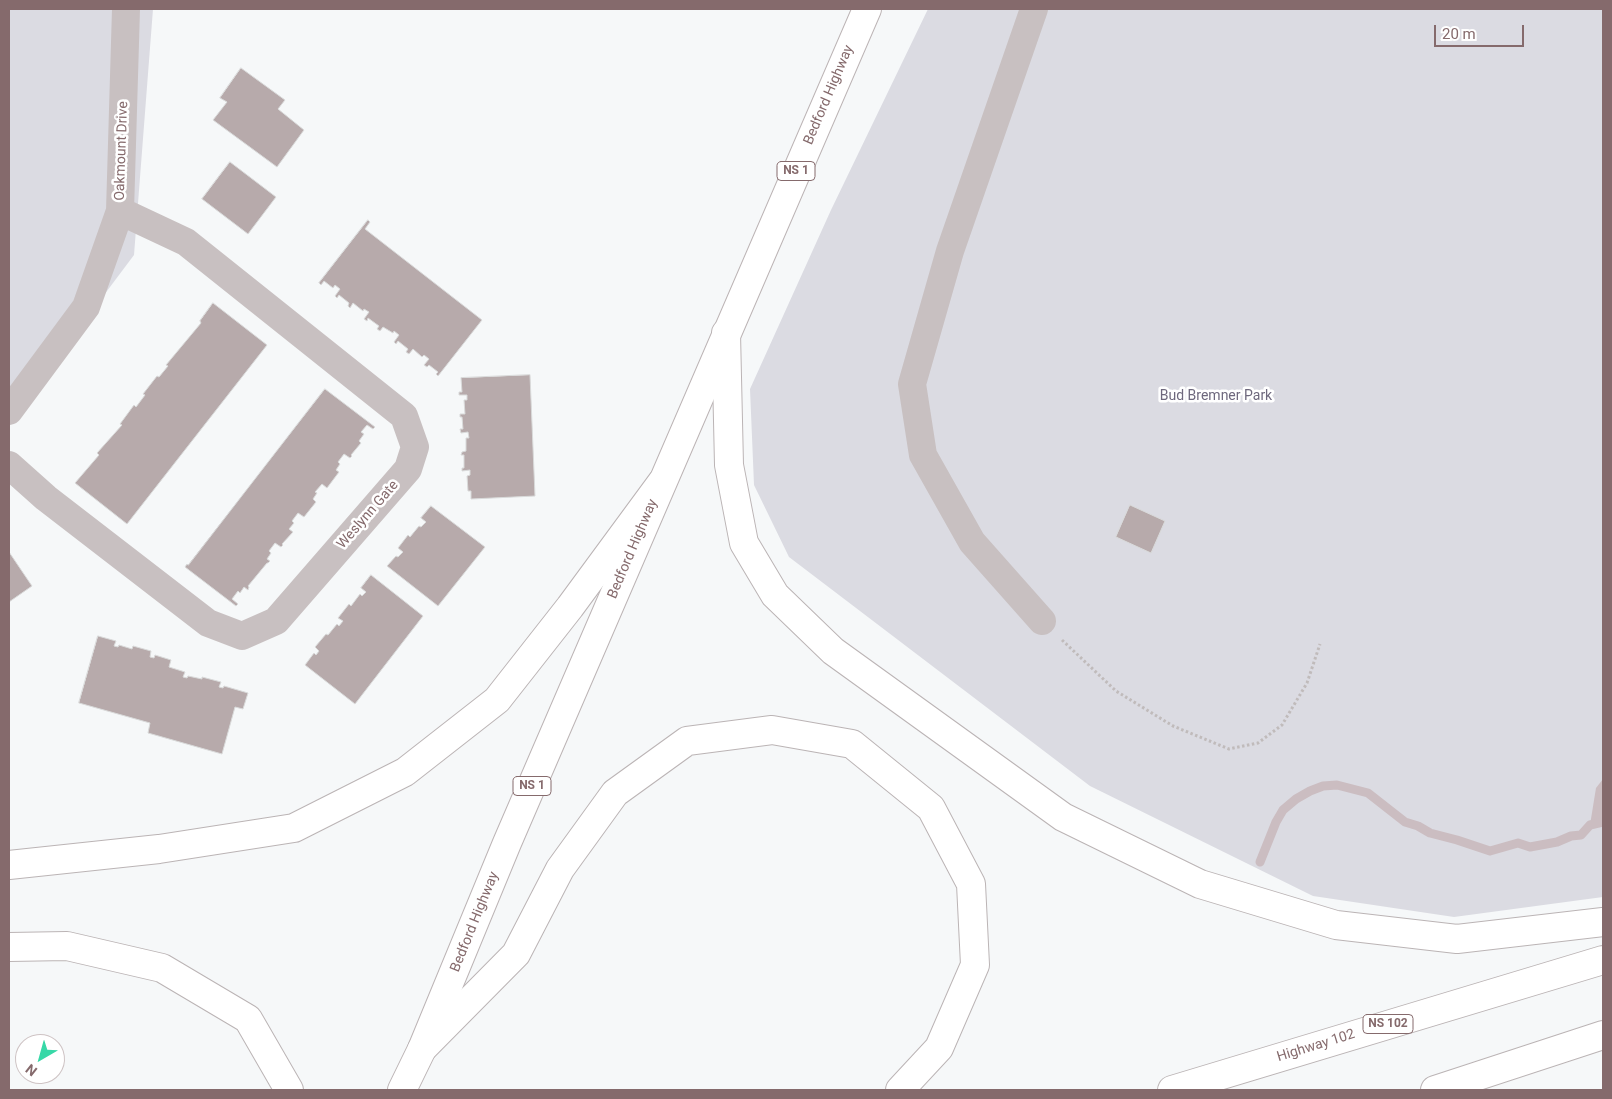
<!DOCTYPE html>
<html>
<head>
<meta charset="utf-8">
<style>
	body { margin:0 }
	#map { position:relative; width:1612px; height:1099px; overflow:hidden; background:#f6f8f9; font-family:Roboto,sans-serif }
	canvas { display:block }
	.frame { position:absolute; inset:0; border:10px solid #856a6c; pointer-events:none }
	.north { position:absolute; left:15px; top:1034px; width:50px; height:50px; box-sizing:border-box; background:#fff; border:1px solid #cec3c4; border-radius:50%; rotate:218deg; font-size:14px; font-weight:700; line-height:20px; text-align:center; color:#856a6c }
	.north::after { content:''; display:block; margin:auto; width:18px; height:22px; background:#37d8a7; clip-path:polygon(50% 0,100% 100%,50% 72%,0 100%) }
	.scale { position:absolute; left:1434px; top:25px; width:90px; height:22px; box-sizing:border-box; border:2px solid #856a6c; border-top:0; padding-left:6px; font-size:15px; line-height:18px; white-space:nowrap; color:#856a6c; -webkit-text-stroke:4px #fff; paint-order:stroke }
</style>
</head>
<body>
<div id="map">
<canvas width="1612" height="1099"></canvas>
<div class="frame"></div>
<div class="north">N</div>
<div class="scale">20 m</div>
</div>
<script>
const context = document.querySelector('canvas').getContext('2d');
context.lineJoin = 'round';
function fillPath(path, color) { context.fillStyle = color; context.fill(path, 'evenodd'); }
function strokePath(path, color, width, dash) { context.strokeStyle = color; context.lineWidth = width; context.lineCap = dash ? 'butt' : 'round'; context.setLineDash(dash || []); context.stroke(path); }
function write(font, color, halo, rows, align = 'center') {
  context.font = font + ' Roboto,sans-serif'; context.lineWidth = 5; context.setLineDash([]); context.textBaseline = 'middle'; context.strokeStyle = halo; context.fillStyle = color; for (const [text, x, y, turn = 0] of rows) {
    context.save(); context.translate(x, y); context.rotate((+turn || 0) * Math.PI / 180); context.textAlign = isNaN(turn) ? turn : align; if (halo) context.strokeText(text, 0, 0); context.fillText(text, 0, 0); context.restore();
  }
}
fillPath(new Path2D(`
	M9,9H153L134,255L14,415L9,419Z
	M928,9H1603V897L1454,917L1313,896L1090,786L789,557L754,485L750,389L831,210Z`), '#dbdbe2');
fillPath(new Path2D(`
	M1603,779V823L1590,825L1596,788Z`), '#cbbdc1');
strokePath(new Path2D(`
	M1260,862L1276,822L1283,810L1296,799L1310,791L1323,786L1337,785L1368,793L1405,822L1418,826L1430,833L1457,840L1490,851L1518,843L1530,847L1557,842L1571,836L1581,835L1590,825L1603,822`), '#cbbdc1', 9);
const building = new Path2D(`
	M241,68L285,100L278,109L304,130L277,167L213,120L227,102L220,98Z
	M230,162L276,197L248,234L202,199Z
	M368,220L370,222L365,229L482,320L438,376L436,374L438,372L429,365L427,367L424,365L429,359L424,355L422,357L413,349L409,354L406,352L408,349L398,341L396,344L394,342L399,335L394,331L393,333L383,327L380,331L377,329L379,326L368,318L367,321L364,319L369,312L364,309L363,311L353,303L350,308L348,306L349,303L339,295L337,298L335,296L340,289L335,285L333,288L324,281L321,285L319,283Z
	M213,303L267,345L127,524L75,483L99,455L97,453L122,425L120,424L134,405L136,407L145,395L143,394L157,376L159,377L168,366L166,365L201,323L200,321Z
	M530,375L535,496L471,499V491H468L467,476L470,475V470L462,471V468H464V455H461L462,452L466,451V438H469L468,432L461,433L460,429H463L462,417H460V414H465L464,400H467V395H459V392H462L461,378Z
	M325,389L375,427L373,429L367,425L361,432L364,434L359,441L361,443L351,455L352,456L350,458L344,454L338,462L340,464L336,470L339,472L327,488L322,484L315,492L317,493L313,499L316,502L304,517L298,513L292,521L294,523L289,529L293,532L282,544L283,545L281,547L275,543L269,551L271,553L267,559L270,561L268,563H267L248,586L249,587L248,590L244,587L240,593L238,591L232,599L238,604L236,606L185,567L187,564L188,565Z
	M1130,505L1165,521L1151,553L1116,537Z
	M431,506L485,547L438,606L387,566L396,556L398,557L403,552L398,548L408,535L410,537L419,526L421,527L426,522L421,518Z
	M9,552L32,586L9,602Z
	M371,575L423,616L355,704L305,665L314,653L316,655L319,651L315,647L326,634L328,635L337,624L339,626L343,621L338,618L349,604L351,606L360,594L362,596L366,592L361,588Z
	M98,636L116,641L114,646L118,647L119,645L132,649L133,646L151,651L150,657L154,658L155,655L171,660L169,667L185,672L183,677L187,678L188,676L202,679V677L221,682L219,687L223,688L224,686L248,693L243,709L235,707L222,754L148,733L150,723L79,703Z`);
fillPath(building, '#b7aaab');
strokePath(building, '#d9dada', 1);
const major = new Path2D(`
	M402,1090L422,1049L507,843L867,9`);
const highway = new Path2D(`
	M726,333L729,465L744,543L775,595L833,651L1063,817L1200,884L1336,925L1457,939L1603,922
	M9,865L159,849L294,828L405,772L497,700L570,607L662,482
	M9,947L67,946L162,968L248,1019L289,1090
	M422,1049L516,954L560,869L615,793L687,741L772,730L852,744L931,808L971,884L975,965L939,1048L900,1090
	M1172,1090L1603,960
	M1435,1090L1603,1035`);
strokePath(major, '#bcb4b5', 30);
strokePath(highway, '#bbb4b5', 30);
strokePath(new Path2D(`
	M1062,640L1116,691L1173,726L1229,749L1258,743L1282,725L1307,683L1320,644`), '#c0bbbb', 3, [2.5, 2.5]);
strokePath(new Path2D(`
	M1034,9L950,251L912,384L923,455L972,542L1042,621
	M9,411L86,307L120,211L126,9
	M9,465L46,498L208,623L242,636L276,621L408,469L415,447L404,416L186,242L120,211`), '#c8c0c1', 28);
strokePath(major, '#fff', 28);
strokePath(highway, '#fff', 28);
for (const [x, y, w] of [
	[796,171,38],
	[532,786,38],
	[1388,1024,50]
]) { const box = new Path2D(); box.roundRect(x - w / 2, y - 9.5, w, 19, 4); context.fillStyle = '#fff'; context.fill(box); strokePath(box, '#856a6c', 1); }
write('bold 12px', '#856a6c', null, [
	["NS 1",796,171],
	["NS 1",532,786],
	["NS 102",1388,1024]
]);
write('14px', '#856a6c', '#fff', [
	["Bedford Highway",829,95,-67],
	["Oakmount Drive",122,151,-88],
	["Weslynn Gate",368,515,-49],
	["Bedford Highway",633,549,-67],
	["Bedford Highway",475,922,-68],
	["Highway 102",1316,1046,-17]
]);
write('14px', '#6e687d', '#fff', [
	["Bud Bremner Park",1216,396]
]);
</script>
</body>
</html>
